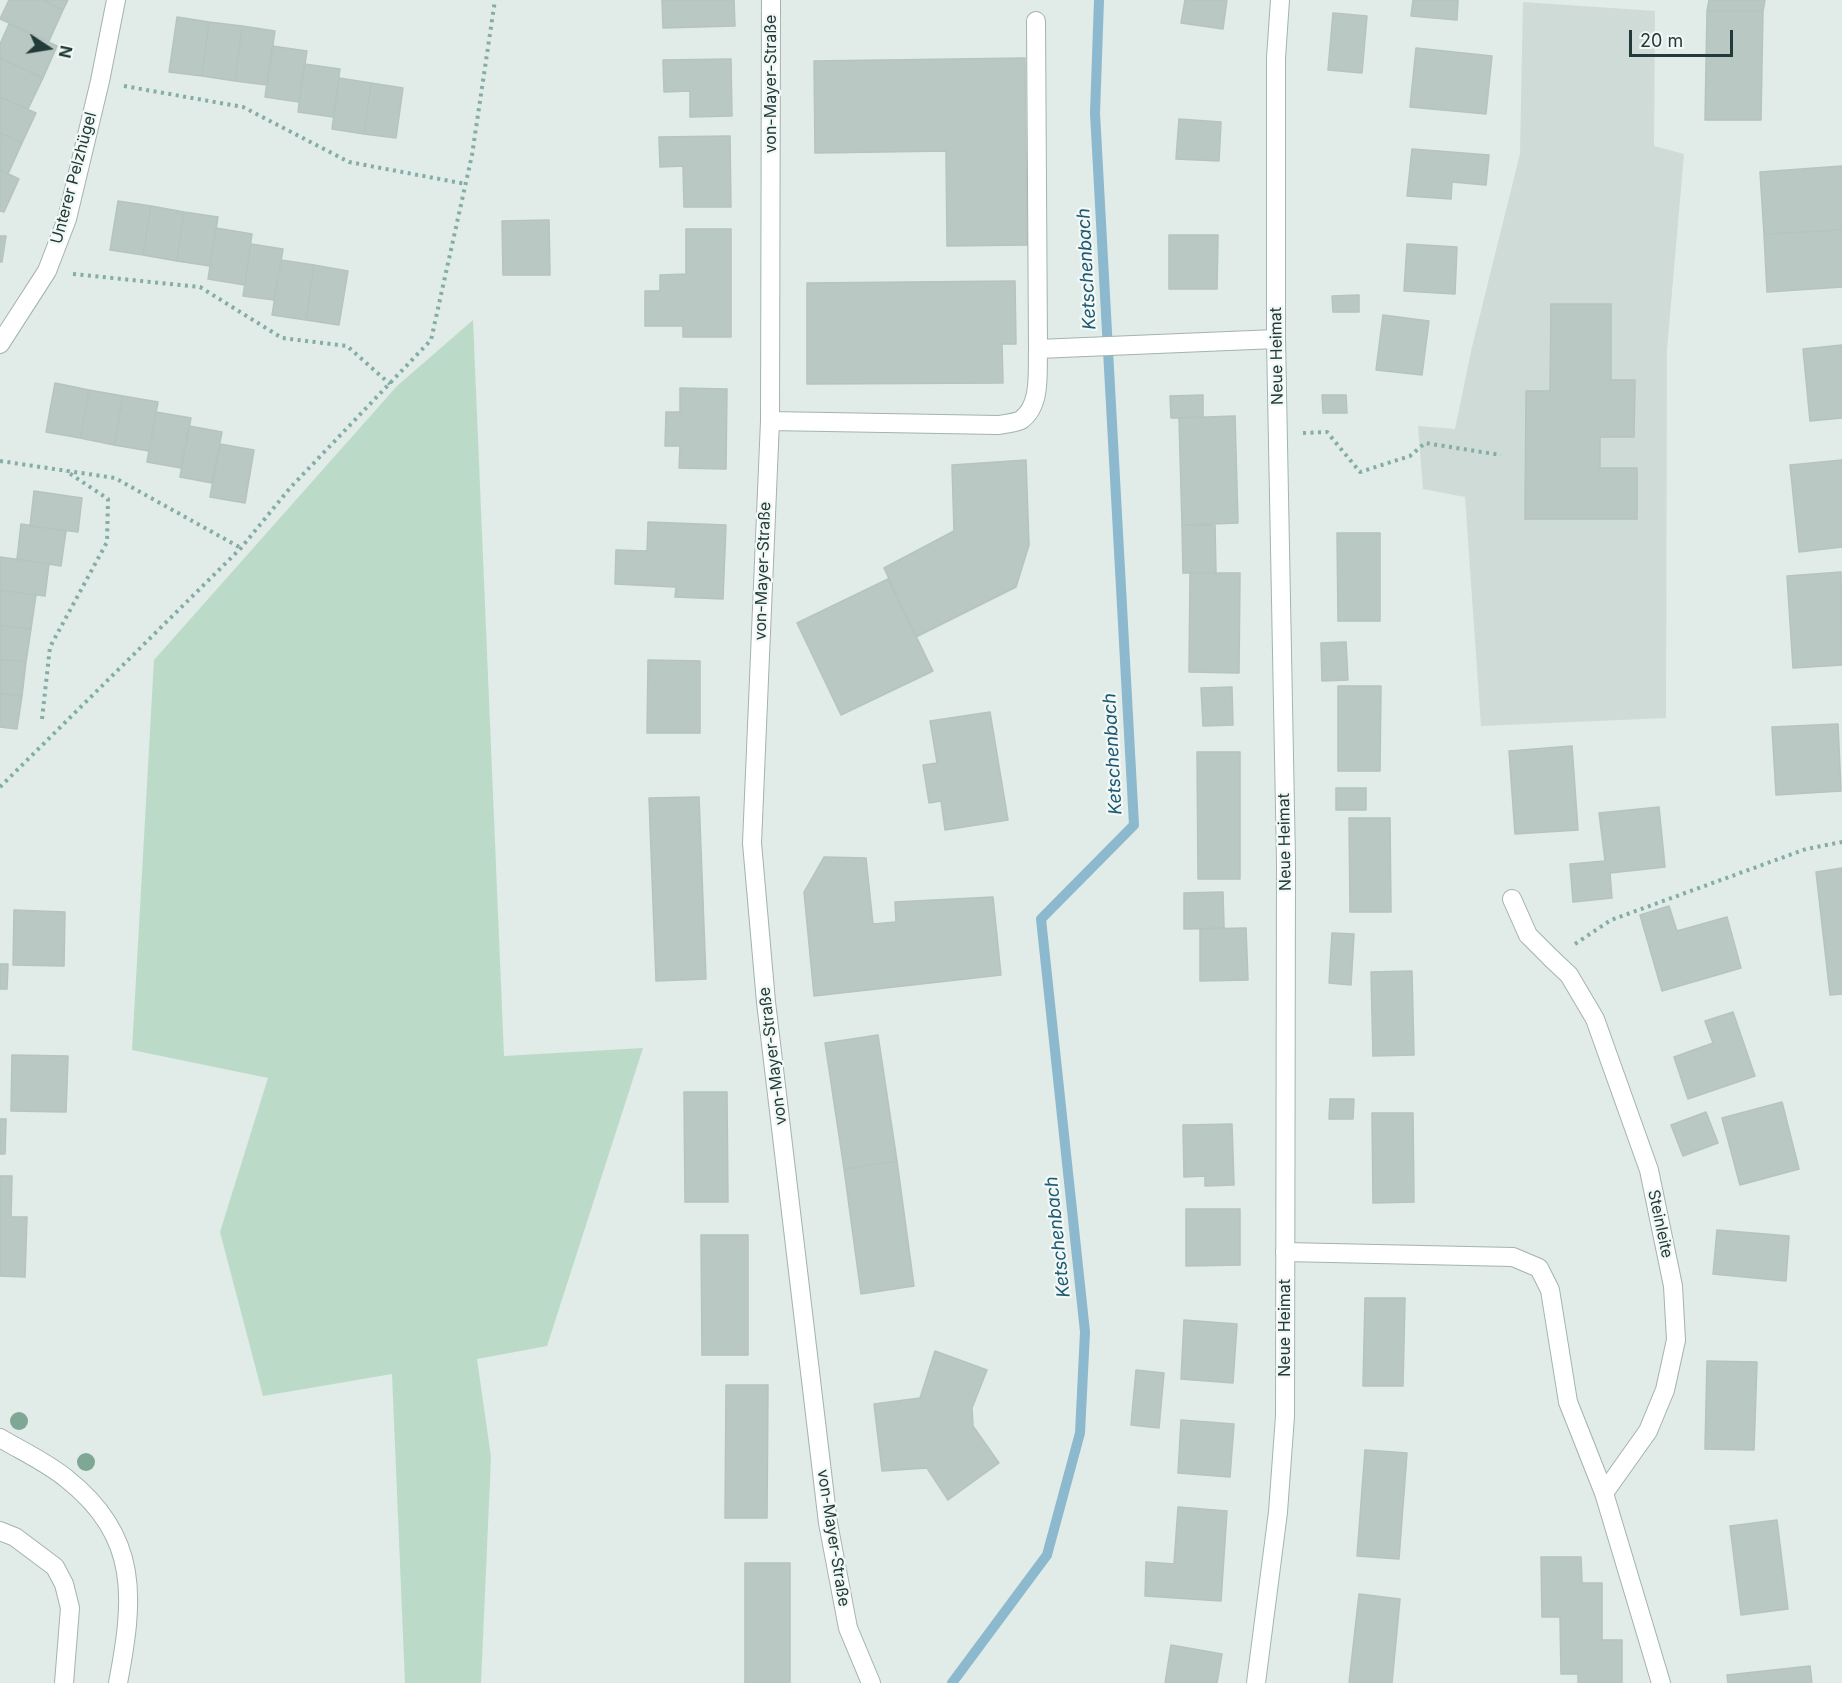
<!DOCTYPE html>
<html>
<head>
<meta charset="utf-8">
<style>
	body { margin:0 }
	#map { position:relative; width:1842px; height:1683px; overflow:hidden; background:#e1ebe8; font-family:Inter,sans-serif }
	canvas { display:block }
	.north { position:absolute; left:18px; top:18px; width:60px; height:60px; -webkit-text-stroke:4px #f1f8f5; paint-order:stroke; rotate:102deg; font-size:16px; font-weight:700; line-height:24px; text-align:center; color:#223b38 }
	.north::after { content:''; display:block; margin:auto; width:21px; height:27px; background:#223b38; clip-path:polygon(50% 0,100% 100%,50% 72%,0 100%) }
	.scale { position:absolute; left:1629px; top:30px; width:104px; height:27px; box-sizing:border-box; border:3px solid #223b38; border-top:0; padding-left:8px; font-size:18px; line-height:21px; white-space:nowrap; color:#223b38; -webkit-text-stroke:4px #f1f8f5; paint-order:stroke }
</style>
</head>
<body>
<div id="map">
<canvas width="1842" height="1683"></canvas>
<div class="north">N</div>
<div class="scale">20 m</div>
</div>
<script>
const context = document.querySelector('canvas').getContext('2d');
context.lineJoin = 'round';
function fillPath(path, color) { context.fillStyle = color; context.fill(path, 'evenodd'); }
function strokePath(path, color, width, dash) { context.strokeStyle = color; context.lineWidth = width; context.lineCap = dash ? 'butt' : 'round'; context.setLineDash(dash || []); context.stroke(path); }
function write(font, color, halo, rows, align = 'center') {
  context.font = font + ' Inter,sans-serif'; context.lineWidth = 4.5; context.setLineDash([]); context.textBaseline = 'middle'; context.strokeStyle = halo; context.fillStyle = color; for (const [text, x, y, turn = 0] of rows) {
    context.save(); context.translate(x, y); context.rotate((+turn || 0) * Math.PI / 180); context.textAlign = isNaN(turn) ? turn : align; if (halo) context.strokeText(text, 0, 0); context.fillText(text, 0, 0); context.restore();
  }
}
fillPath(new Path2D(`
	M1523,2L1655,11L1654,146L1684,154L1667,349L1666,718L1481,726L1465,497L1423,489L1418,426L1455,429L1472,347L1520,154Z`), '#cfdbd7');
fillPath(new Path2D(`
	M473,320L504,1056L643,1048L547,1346L477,1359L491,1457L481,1683H405L392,1374L263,1396L220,1232L268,1078L132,1050L154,660L397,386Z`), '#bbdbc8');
strokePath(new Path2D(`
	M952,1683L1047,1555L1080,1433L1085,1332L1041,919L1134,825L1095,113L1099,0`), '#8cb9cd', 10);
const building = new Path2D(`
	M9,0H42L63,10L49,41L0,19Z
	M42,0H68L63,10Z
	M662,0H734L735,26L663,28Z
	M1185,0H1227L1223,29L1181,23Z
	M1413,0H1458L1457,20L1411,16Z
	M1709,0H1765L1763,11H1707Z
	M1707,11H1763L1761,120H1705Z
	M1333,13L1367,16L1362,73L1328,70Z
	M177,17L209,22L202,76L169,72Z
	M209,22L242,26L235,81L202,76Z
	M9,24L57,46L43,78L0,58V44Z
	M242,26L275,31L267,85L235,81Z
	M272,46L307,51L299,102L265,97Z
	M1416,48L1492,56L1486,114L1410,107Z
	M0,58L43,78L28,109L0,97Z
	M1025,58L1027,245L947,246L946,151L815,153L814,61Z
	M731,59L732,116L690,117V91L664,92L663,60Z
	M304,64L340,69L333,117L298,112Z
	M339,78L371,83L364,134L332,129Z
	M371,83L403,88L396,138L364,134Z
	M0,97L36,113L22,143L0,133Z
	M1179,119L1221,122L1219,161L1176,159Z
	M0,133L22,143L8,174L0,170Z
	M730,136L731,207H684L683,166L660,167L659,137Z
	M1412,149L1489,155L1486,185L1452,182L1451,199L1407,196Z
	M1842,166V230L1764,234L1760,172Z
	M0,170L19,179L4,212L0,211Z
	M118,201L151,206L143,255L110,250Z
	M151,206L184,212L177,261L143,255Z
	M184,212L218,217L210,266L177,261Z
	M549,220L550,275H503L502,221Z
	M216,228L252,234L245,285L208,279Z
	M686,229H731V337H683V326H645V291H660V275L686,274Z
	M1842,230V287L1767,292L1764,234Z
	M1169,235H1218L1217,289H1169Z
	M0,236H6L2,262H0Z
	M251,244L283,249L274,300L243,296Z
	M1407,244L1457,247L1455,294L1404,291Z
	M281,260L314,265L306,320L272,315Z
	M314,265L348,271L339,325L306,320Z
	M1015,281L1016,344H1002L1003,383L807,384V283Z
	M1359,295V312H1333L1332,296Z
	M1551,304H1611V380H1635L1634,437H1600V468H1637V519H1525L1526,391H1550Z
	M1383,315L1429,321L1422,375L1376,370Z
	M1842,345V418L1810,421L1803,349Z
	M55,383L89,390L80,438L46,432Z
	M680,388L727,389L726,469L679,468L680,446H665L666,412H680Z
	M89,390L123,396L114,445L80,438Z
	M1203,395V417L1171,418L1170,396Z
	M1322,395H1346L1347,413H1323Z
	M123,396L158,402L149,451L114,445Z
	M156,412L191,418L181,468L147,462Z
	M1235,416L1238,523L1182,525L1179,418Z
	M189,426L222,432L212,483L180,477Z
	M220,444L254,450L245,503L210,497Z
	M1026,460L1029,545L1016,587L916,637L884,568L954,531L952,465Z
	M1842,460V547L1799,552L1790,465Z
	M34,491L82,498L78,532L30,526Z
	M648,522L726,525L723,599L675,597L676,587L615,584L616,550L647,551Z
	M21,524L66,531L61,566L17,559Z
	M1182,525H1215L1216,573H1183Z
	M1337,533H1380V621H1338Z
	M0,557L49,564L45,596L0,590Z
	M1841,572L1842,665L1793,668L1787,576Z
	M1190,573H1240L1239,673L1189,672Z
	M888,579L933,671L841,715L797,623Z
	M0,590L36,595L31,629L0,625Z
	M0,625L31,629L26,662L0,659Z
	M1346,642L1348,680L1322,681L1321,643Z
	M0,659L26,662L22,696L0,693Z
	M648,660L700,661V733H647Z
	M1338,686H1381L1380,771H1338Z
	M1232,687L1233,725L1203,726L1201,688Z
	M0,693L22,696L17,729L0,727Z
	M990,712L1008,820L945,830L941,801L929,803L923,765L937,763L930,721Z
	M1838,724L1841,791L1776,795L1772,727Z
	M1572,746L1578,830L1515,834L1509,751Z
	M1197,752H1240V879H1198Z
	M1336,788H1366V810H1336Z
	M699,797L706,979L656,981L649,798Z
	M1659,807L1665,867L1610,873L1612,898L1573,902L1570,864L1605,861L1599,813Z
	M1349,818H1390L1391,912H1350Z
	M824,857L866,858L873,924L896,922L895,902L993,897L1001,975L814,996L804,892Z
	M1842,868V994L1830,995L1816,872Z
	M1223,892L1224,928L1184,929V893Z
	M1669,906L1677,931L1727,917L1741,968L1662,991L1640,915Z
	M14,910L65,912L64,966L13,965Z
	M1246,928L1248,980L1200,981V929Z
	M1332,933L1354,934L1351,985L1329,983Z
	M0,964H8L7,989H0Z
	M1412,971L1414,1055L1373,1056L1371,972Z
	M1733,1012L1755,1076L1688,1099L1674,1057L1713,1043L1705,1021Z
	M878,1035L897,1161L844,1169L825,1043Z
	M12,1055L68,1056L66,1112L11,1111Z
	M684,1092H727L728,1202H685Z
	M1330,1099H1354L1353,1119H1329Z
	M1782,1102L1799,1169L1740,1185L1722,1118Z
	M1706,1112L1718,1143L1683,1156L1671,1125Z
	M1372,1113H1413L1414,1202L1373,1203Z
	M0,1119H6L5,1154H0Z
	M1232,1124L1234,1185L1205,1186V1176L1184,1177L1183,1125Z
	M897,1161L914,1286L861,1294L844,1169Z
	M0,1176H12L11,1217H27L25,1277L0,1276Z
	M1186,1209H1240V1265L1186,1266Z
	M1717,1230L1789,1236L1786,1281L1713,1274Z
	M701,1235H748V1355H702Z
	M1365,1298H1405L1403,1386H1363Z
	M1184,1320L1237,1324L1233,1383L1181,1379Z
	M935,1351L987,1370L972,1408L973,1426L999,1463L948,1500L927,1468L882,1471L874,1404L920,1398Z
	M1707,1361L1757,1362L1754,1450L1705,1449Z
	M1136,1370L1164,1373L1159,1428L1131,1425Z
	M726,1385H768L767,1518H725Z
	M1181,1420L1234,1424L1230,1477L1178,1473Z
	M1365,1450L1407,1453L1399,1559L1357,1556Z
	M1178,1507L1227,1511L1221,1601L1145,1596L1146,1562L1174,1564Z
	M1777,1520L1788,1609L1741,1615L1730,1526Z
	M1541,1557H1581L1582,1583H1602V1640H1622V1683H1578V1674H1561L1560,1617H1542Z
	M745,1563H790V1683H745Z
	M1359,1594L1400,1599L1392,1683H1349Z
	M1171,1645L1222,1654L1217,1683H1165Z
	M1810,1666L1812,1683H1728L1727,1675Z`);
fillPath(building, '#bac8c4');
strokePath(building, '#b4c4c0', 1.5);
const lane = new Path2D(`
	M1512,899L1528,935L1552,959
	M0,1438C22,1451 48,1463 67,1479C140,1537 134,1599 118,1683
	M0,1531L15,1537L55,1567L64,1584L70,1608L64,1683`);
const street = new Path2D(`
	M771,0L770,421L752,843L766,1002L828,1523L848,1628L871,1683
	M0,344L47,271L67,219L100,81L116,0
	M1038,349L1276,339
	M770,421L998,425C1005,424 1015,423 1021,420C1042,405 1037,371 1038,349L1036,21
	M1552,959L1569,975L1595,1019L1649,1170L1673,1286L1676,1340L1665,1390L1648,1431L1604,1493
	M1285,1252L1513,1257L1539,1268L1550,1290L1568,1402L1604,1493L1661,1683`);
const secondary = new Path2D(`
	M1256,1683L1278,1512L1285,1416L1286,861L1276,339V58L1280,0`);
strokePath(lane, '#a4b3b0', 20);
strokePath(street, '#a4b3b0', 20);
strokePath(secondary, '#a0b6b1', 20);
strokePath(new Path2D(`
	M124,86L243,107L349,162L466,184
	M73,274L200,287L282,338L347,346L390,384
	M1303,433L1327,432L1360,472L1410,456L1425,443L1501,455
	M0,461L115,478L241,548
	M42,719L50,647L107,542L108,499L66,471
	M0,787L241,548L290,488L431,340L472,155L495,0
	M1575,944L1611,920L1806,849L1842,842`), '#83ada6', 4, [3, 4.5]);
strokePath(lane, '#fff', 18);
strokePath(street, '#fff', 18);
strokePath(secondary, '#fff', 18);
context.fillStyle = '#7fa795';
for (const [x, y] of [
	[19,1421],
	[86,1462]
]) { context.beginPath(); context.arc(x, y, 9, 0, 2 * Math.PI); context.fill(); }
write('16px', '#223b38', '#f1f8f5', [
	["von-Mayer-Straße",771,84,-90],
	["Unterer Pelzhügel",74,178,-75],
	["Neue Heimat",1277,356,-91],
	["von-Mayer-Straße",763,571,-88],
	["Neue Heimat",1285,842,-91],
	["von-Mayer-Straße",773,1056,-97],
	["Steinleite",1660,1224,78],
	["Neue Heimat",1285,1328,-90],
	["von-Mayer-Straße",833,1538,81]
]);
write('italic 18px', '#205973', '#f1f8f5', [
	["Ketschenbach",1087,269,-93],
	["Ketschenbach",1113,754,-93],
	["Ketschenbach",1058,1237,-96]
]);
</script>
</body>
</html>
